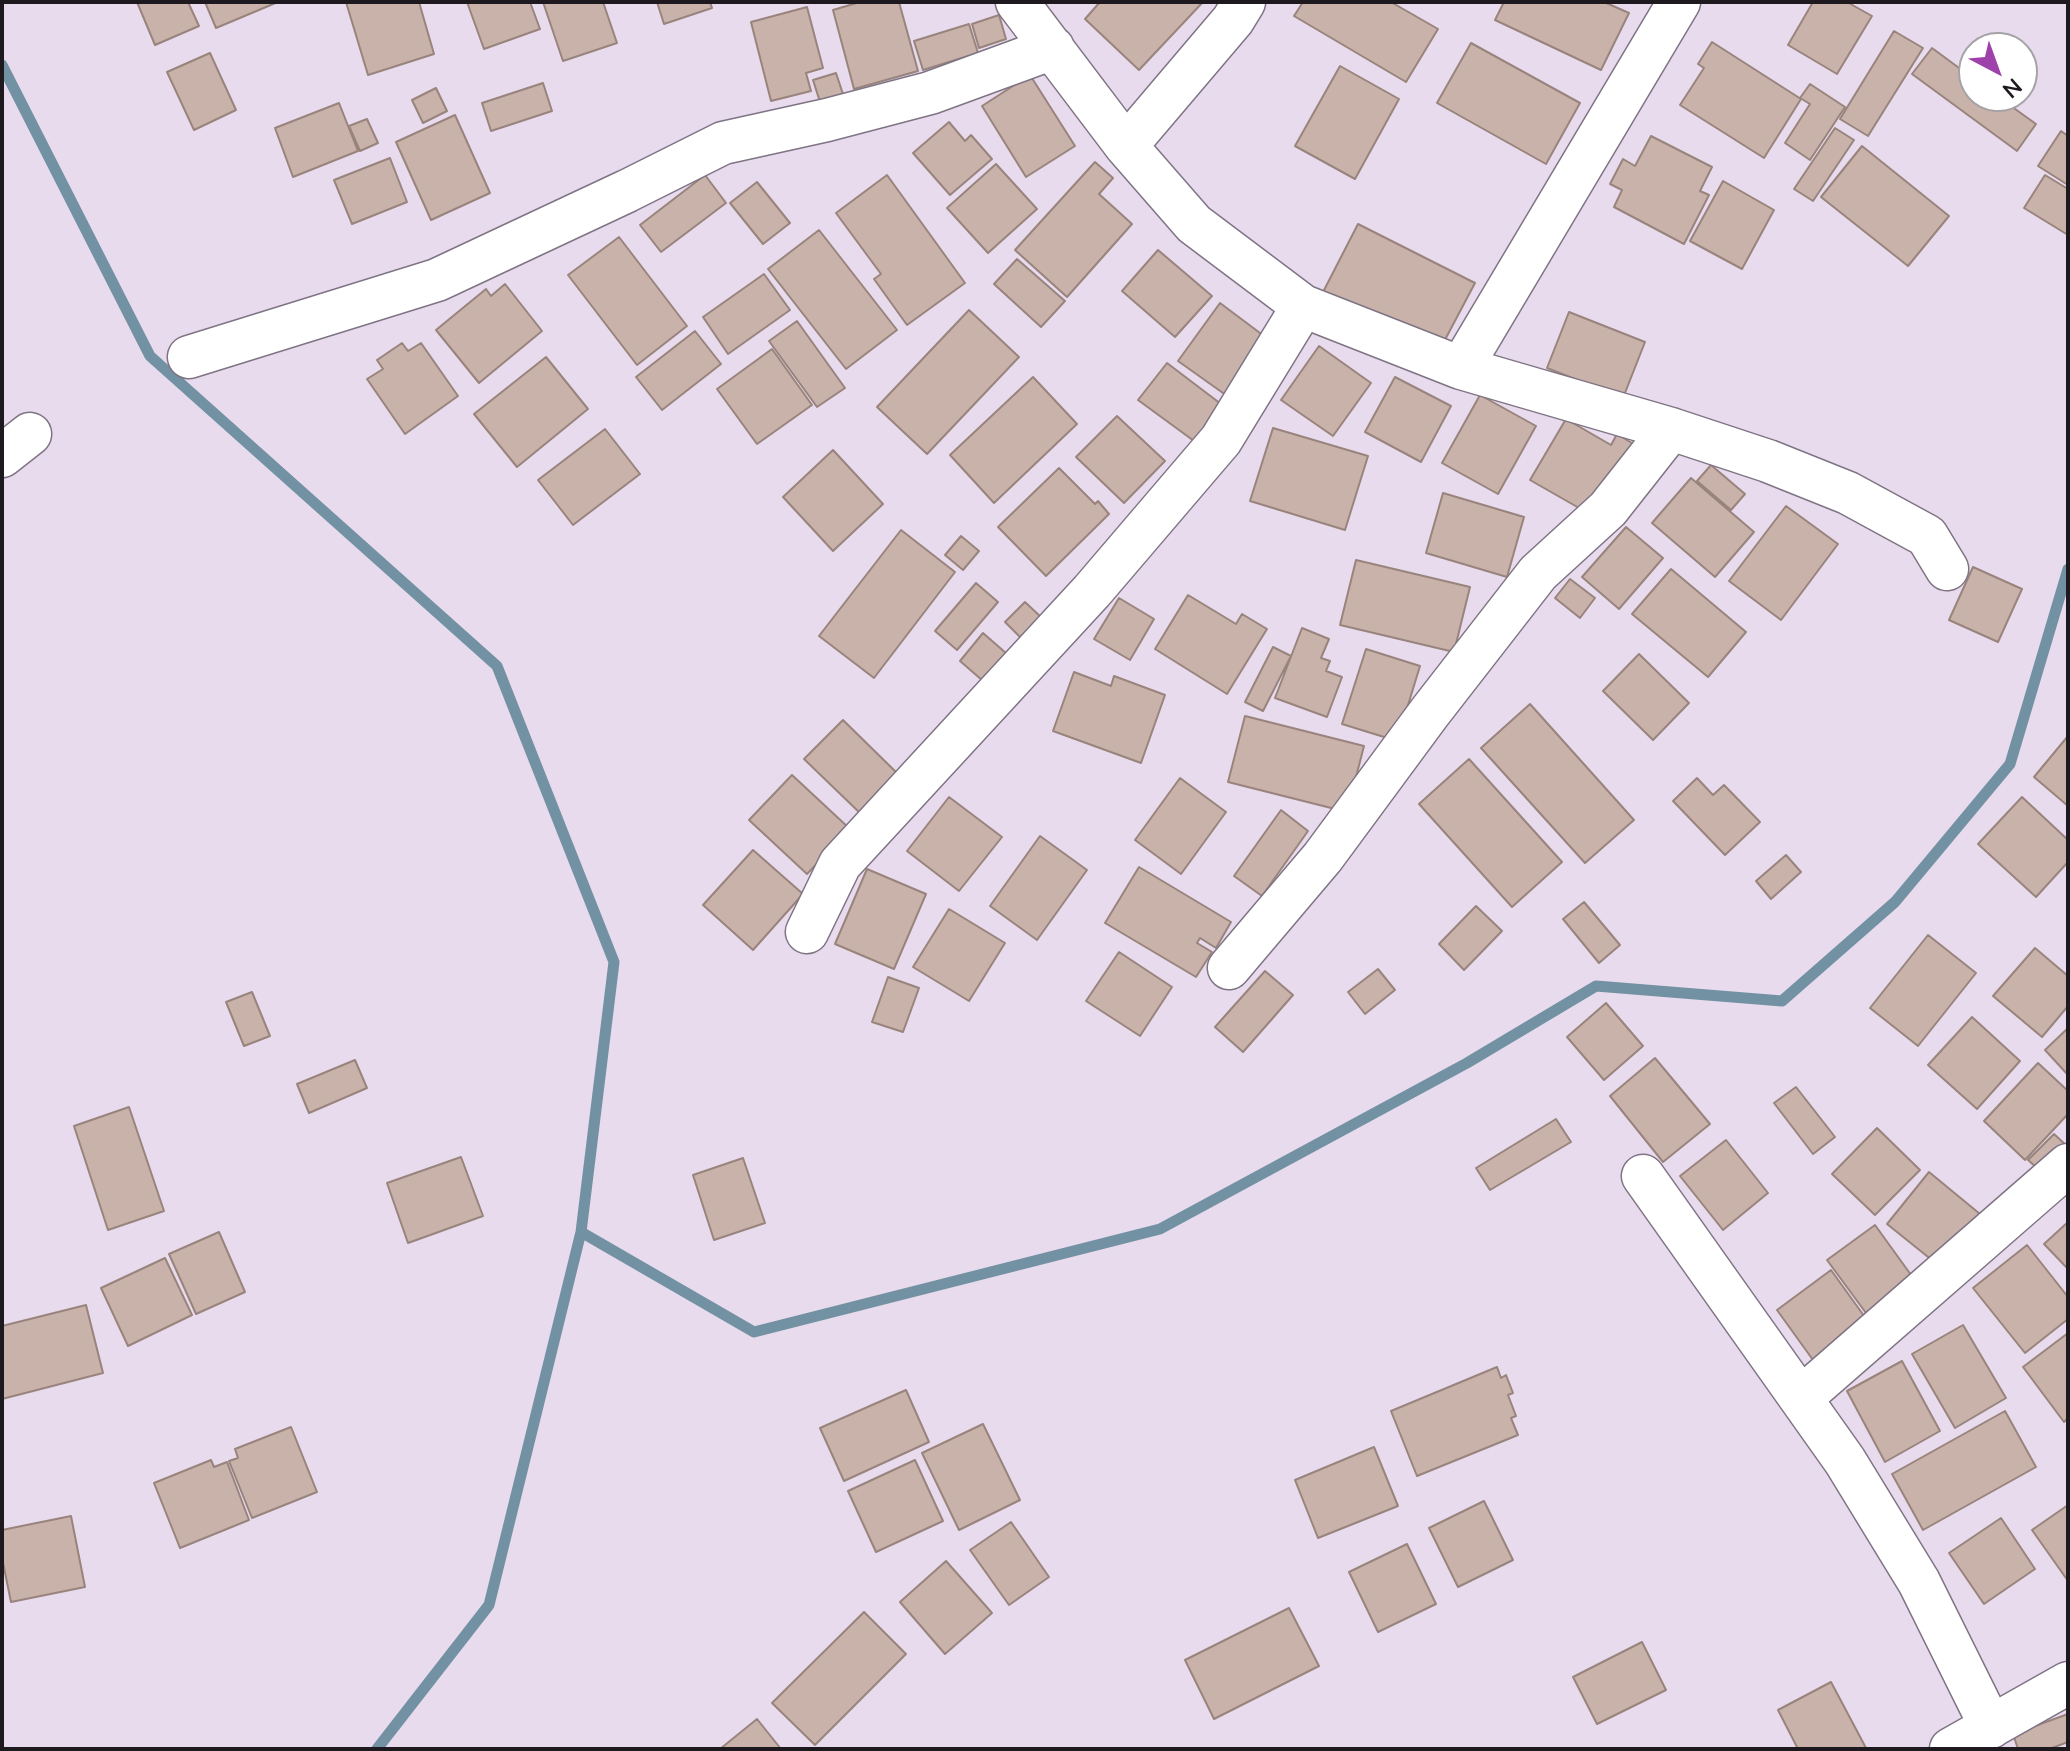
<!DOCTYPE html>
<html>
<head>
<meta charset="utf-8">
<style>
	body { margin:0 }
	#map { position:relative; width:2070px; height:1751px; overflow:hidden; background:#e8dbed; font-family:Mulish,sans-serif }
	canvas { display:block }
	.frame { position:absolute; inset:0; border:4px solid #1e191f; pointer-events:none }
	.north { position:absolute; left:1958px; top:32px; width:80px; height:80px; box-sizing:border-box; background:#fff; border:2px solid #a5a3a5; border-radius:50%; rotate:139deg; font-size:22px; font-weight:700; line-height:32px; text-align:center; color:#1e191f }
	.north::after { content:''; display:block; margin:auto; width:28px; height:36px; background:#9f41aa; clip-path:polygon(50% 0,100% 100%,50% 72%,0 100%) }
</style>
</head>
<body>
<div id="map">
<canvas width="2070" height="1751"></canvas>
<div class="frame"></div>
<div class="north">N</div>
</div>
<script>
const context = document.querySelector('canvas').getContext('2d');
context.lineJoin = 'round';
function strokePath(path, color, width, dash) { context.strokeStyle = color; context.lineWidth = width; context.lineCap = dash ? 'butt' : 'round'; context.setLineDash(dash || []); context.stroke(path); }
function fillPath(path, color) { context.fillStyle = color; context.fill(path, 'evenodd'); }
strokePath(new Path2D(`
	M2,65L150,356L497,666L614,962L581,1232L489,1605L377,1749
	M581,1232L754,1332L1160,1229L1467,1063L1596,986L1782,1001L1895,902L2010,764L2068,569`), '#7291a2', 11);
const building = new Path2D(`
	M137,2H188L199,26L155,45Z
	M205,2H278L216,28Z
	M346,2H419L434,54L368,75Z
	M467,2H530L540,29L484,49Z
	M543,2H603L617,43L563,61Z
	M657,2H710L712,8L664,24Z
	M860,2H899L918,71L854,89L833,10Z
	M1100,2H1203L1139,70L1085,19Z
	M1303,2H1391L1438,29L1406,82L1294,16Z
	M1504,2H1604L1629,13L1601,70L1495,20Z
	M1813,2H1847L1872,16L1837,74L1788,45Z
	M807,7L823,68L806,73L811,91L771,101L751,22Z
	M999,15L1006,39L979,48L972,24Z
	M969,24L978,53L923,70L914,41Z
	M1894,31L1923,48L1868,136L1840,119Z
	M1712,42L1801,99L1764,158L1680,105L1704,68L1698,64Z
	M1471,43L1580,103L1546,164L1437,103Z
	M1932,48L1974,79V96H1997L2036,124L2017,151L1912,74Z
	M210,53L236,110L194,130L167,72Z
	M1340,66L1399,99L1355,179L1295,146Z
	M836,73L843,94L820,102L813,80Z
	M1030,75L1075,146L1026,177L982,106Z
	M543,83L552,111L491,131L482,103Z
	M1810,84L1845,107L1810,160L1785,143L1810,104L1800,98Z
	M436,88L447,111L423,123L412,100Z
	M339,103L358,151L293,177L275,128Z
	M455,115L490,193L431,220L396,142Z
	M367,119L378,143L360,151L349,126Z
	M949,122L965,141L971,135L992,159L950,195L913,153Z
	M1835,128L1854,140L1813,201L1794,189Z
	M2061,131L2068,136V185L2038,166Z
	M1651,136L1712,167L1700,191L1709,195L1684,244L1614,207L1622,190L1610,184L1623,159L1635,166Z
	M1862,146L1949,216L1908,266L1821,197Z
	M390,158L407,202L352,224L334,180Z
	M1095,162L1113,178L1099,194L1132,224L1067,297L1015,250Z
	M996,164L1037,209L988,253L947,208Z
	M705,175L726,203L661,252L640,225Z
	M887,175L965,283L907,325L874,279L881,274L836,213Z
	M2045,175L2068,189V235L2024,208Z
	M1723,181L1774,210L1742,269L1690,241Z
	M757,182L790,223L763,244L730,203Z
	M1358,224L1475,283L1438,353L1322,294Z
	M819,230L897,330L846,369L768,269Z
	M619,237L687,326L637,365L568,275Z
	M1158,250L1212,296L1175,337L1122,291Z
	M1017,259L1065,301L1041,327L994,284Z
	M764,274L790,310L728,354L703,317Z
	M505,284L542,331L479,383L436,330L486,289L491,296Z
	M1220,303L1272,342L1230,398L1178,361Z
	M969,310L1019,357L927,454L877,407Z
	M1569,312L1645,342L1623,398L1547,368Z
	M797,321L845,388L817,407L769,341Z
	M695,331L721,364L662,410L636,377Z
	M402,343L408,351L421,343L458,396L405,434L367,379L383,369L377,360Z
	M1319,346L1371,383L1333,436L1281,400Z
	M772,349L812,405L757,444L717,389Z
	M546,357L588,409L517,467L474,414Z
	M1167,363L1221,404L1194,441L1138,400Z
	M1033,377L1077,424L994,503L950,455Z
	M1395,377L1451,406L1421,462L1365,432Z
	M1480,395L1536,426L1498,494L1442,463Z
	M1117,416L1165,461L1124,503L1076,457Z
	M1566,419L1611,445L1617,434L1635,445L1593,516L1530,480Z
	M1273,428L1368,456L1345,530L1250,501Z
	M605,429L640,474L573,525L538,480Z
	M833,450L883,504L833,551L783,497Z
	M1711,465L1745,494L1731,510L1697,481Z
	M1059,468L1095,504L1098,501L1109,514L1046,576L998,527Z
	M1691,478L1754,532L1715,577L1652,523Z
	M1443,493L1524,517L1507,577L1426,553Z
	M1786,506L1838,544L1781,620L1729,581Z
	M1626,527L1663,558L1619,609L1582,577Z
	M901,530L955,572L874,678L819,636Z
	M961,536L979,551L963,570L945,555Z
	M1356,560L1470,587L1454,652L1340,625Z
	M1973,567L2022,589L1998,642L1949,620Z
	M1671,569L1746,632L1708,677L1632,614Z
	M1570,579L1595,598L1580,618L1555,598Z
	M976,583L998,602L957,650L935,631Z
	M1188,595L1236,624L1242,614L1267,629L1227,694L1155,649Z
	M1119,598L1154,619L1130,660L1094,639Z
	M1025,602L1042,618L1022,639L1005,622Z
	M1302,628L1329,639L1321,658L1330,661L1326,671L1342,677L1327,717L1275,698Z
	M983,633L1007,654L983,681L960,661Z
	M1273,647L1291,656L1263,711L1245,702Z
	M1366,649L1420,666L1397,741L1342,724Z
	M1639,654L1689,703L1653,740L1603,691Z
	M1074,672L1111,686L1114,676L1165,695L1141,763L1053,731Z
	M1530,704L1634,820L1585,863L1481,748Z
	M1245,716L1364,746L1347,812L1228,782Z
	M843,720L899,775L861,814L804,759Z
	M2068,736V806L2034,777Z
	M1469,759L1562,862L1512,907L1419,804Z
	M792,775L850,829L807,874L749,820Z
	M1180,778L1226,812L1181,874L1135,840Z
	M1697,778L1713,795L1724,785L1760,822L1725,855L1673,801Z
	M949,797L1002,837L959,891L907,851Z
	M2022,797L2068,840V862L2036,897L1978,844Z
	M1281,810L1308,831L1262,896L1234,876Z
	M1040,836L1087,870L1037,940L990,906Z
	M753,850L803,894L753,950L703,905Z
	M1786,855L1801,872L1771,899L1756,881Z
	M1139,867L1231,922L1216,948L1200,938L1197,943L1212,952L1196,977L1105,923Z
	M867,869L926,894L894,969L835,944Z
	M1584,902L1620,945L1599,963L1563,919Z
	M1476,906L1502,931L1464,970L1439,944Z
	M949,909L1005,943L969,1001L913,967Z
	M1928,935L1976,973L1918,1046L1870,1008Z
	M2035,948L2068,976V1006L2042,1037L1993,996Z
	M1119,952L1172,987L1140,1036L1086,1001Z
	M1378,969L1395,990L1365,1014L1348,992Z
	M1265,971L1293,995L1243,1052L1215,1027Z
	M888,977L919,988L903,1032L872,1022Z
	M252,992L270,1036L244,1046L226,1002Z
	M1606,1003L1643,1046L1604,1080L1567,1037Z
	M1972,1017L2020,1061L1977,1109L1928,1065Z
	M2068,1028V1075L2045,1050Z
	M1655,1058L1710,1124L1663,1162L1610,1096Z
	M355,1060L367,1088L309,1113L297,1084Z
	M2038,1063L2068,1091V1114L2025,1160L1984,1121Z
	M1796,1087L1835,1137L1813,1154L1774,1103Z
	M129,1107L164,1211L108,1230L74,1126Z
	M1556,1119L1571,1142L1490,1190L1476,1168Z
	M1877,1128L1920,1170L1875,1215L1832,1174Z
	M2054,1134L2068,1147L2046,1176L2028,1160Z
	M1726,1140L1768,1193L1723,1230L1680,1176Z
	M461,1157L483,1216L408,1243L387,1183Z
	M743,1158L765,1223L714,1240L693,1175Z
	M1929,1172L1980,1214L1938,1265L1887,1224Z
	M2068,1222V1269L2044,1244Z
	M1875,1225L1914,1279L1866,1313L1827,1260Z
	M219,1232L245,1292L196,1314L169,1254Z
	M2027,1245L2068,1297V1319L2025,1353L1973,1288Z
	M165,1258L192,1315L128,1346L101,1288Z
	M1831,1270L1867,1320L1813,1360L1777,1310Z
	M86,1305L103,1373L2,1399V1326Z
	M1963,1325L2006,1398L1955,1428L1912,1354Z
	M2068,1333V1418L2064,1422L2023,1367Z
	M1902,1361L1940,1431L1885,1462L1847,1391Z
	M1497,1367L1501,1378L1506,1375L1513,1393L1508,1395L1516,1416L1511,1418L1518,1435L1417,1476L1391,1411Z
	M906,1390L929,1442L844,1481L820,1428Z
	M2005,1411L2036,1467L1923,1530L1892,1474Z
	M983,1424L1020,1500L959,1530L922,1453Z
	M291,1427L317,1492L252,1518L229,1461L238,1458L235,1449Z
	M1374,1447L1398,1506L1318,1538L1295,1480Z
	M211,1460L214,1467L227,1462L249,1520L180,1548L154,1483Z
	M915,1460L943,1521L876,1552L848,1491Z
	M1484,1501L1513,1560L1458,1587L1429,1528Z
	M2068,1505V1581L2032,1530Z
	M71,1516L85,1587L11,1602L2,1558V1530Z
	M2001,1518L2035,1569L1984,1604L1949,1553Z
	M1011,1522L1049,1577L1009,1605L970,1550Z
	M1407,1544L1436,1604L1378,1632L1349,1572Z
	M946,1561L992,1613L945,1654L900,1602Z
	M1289,1608L1319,1666L1214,1719L1185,1660Z
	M864,1612L906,1654L815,1745L772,1703Z
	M1642,1642L1666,1690L1597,1724L1573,1677Z
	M1831,1682L1866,1748L1798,1749L1778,1710Z
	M2068,1714V1742L2049,1749H2018L2013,1734Z
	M757,1719L781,1749H720Z`);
fillPath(building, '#c8b2aa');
strokePath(building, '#99847d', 2);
const minor = new Path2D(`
	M1017,2L1126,146L1194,224L1303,306L1461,368L1671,429L1768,461L1848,493L1927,536L1947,569
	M1126,146L1233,20L1244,2
	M189,357L437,280L627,191L723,143L827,120L930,93L1053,48
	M1461,368L1679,2
	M2,456L30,434
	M807,932L840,864L1092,591L1221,440L1303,306
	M1229,968L1323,857L1430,712L1538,573L1608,509L1671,429
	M1643,1176L1845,1461L1919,1582L1991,1727
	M1801,1398L2068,1165
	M1951,1749L2068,1683`);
strokePath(minor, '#7f7484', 45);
strokePath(minor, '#fff', 42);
</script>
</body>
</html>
